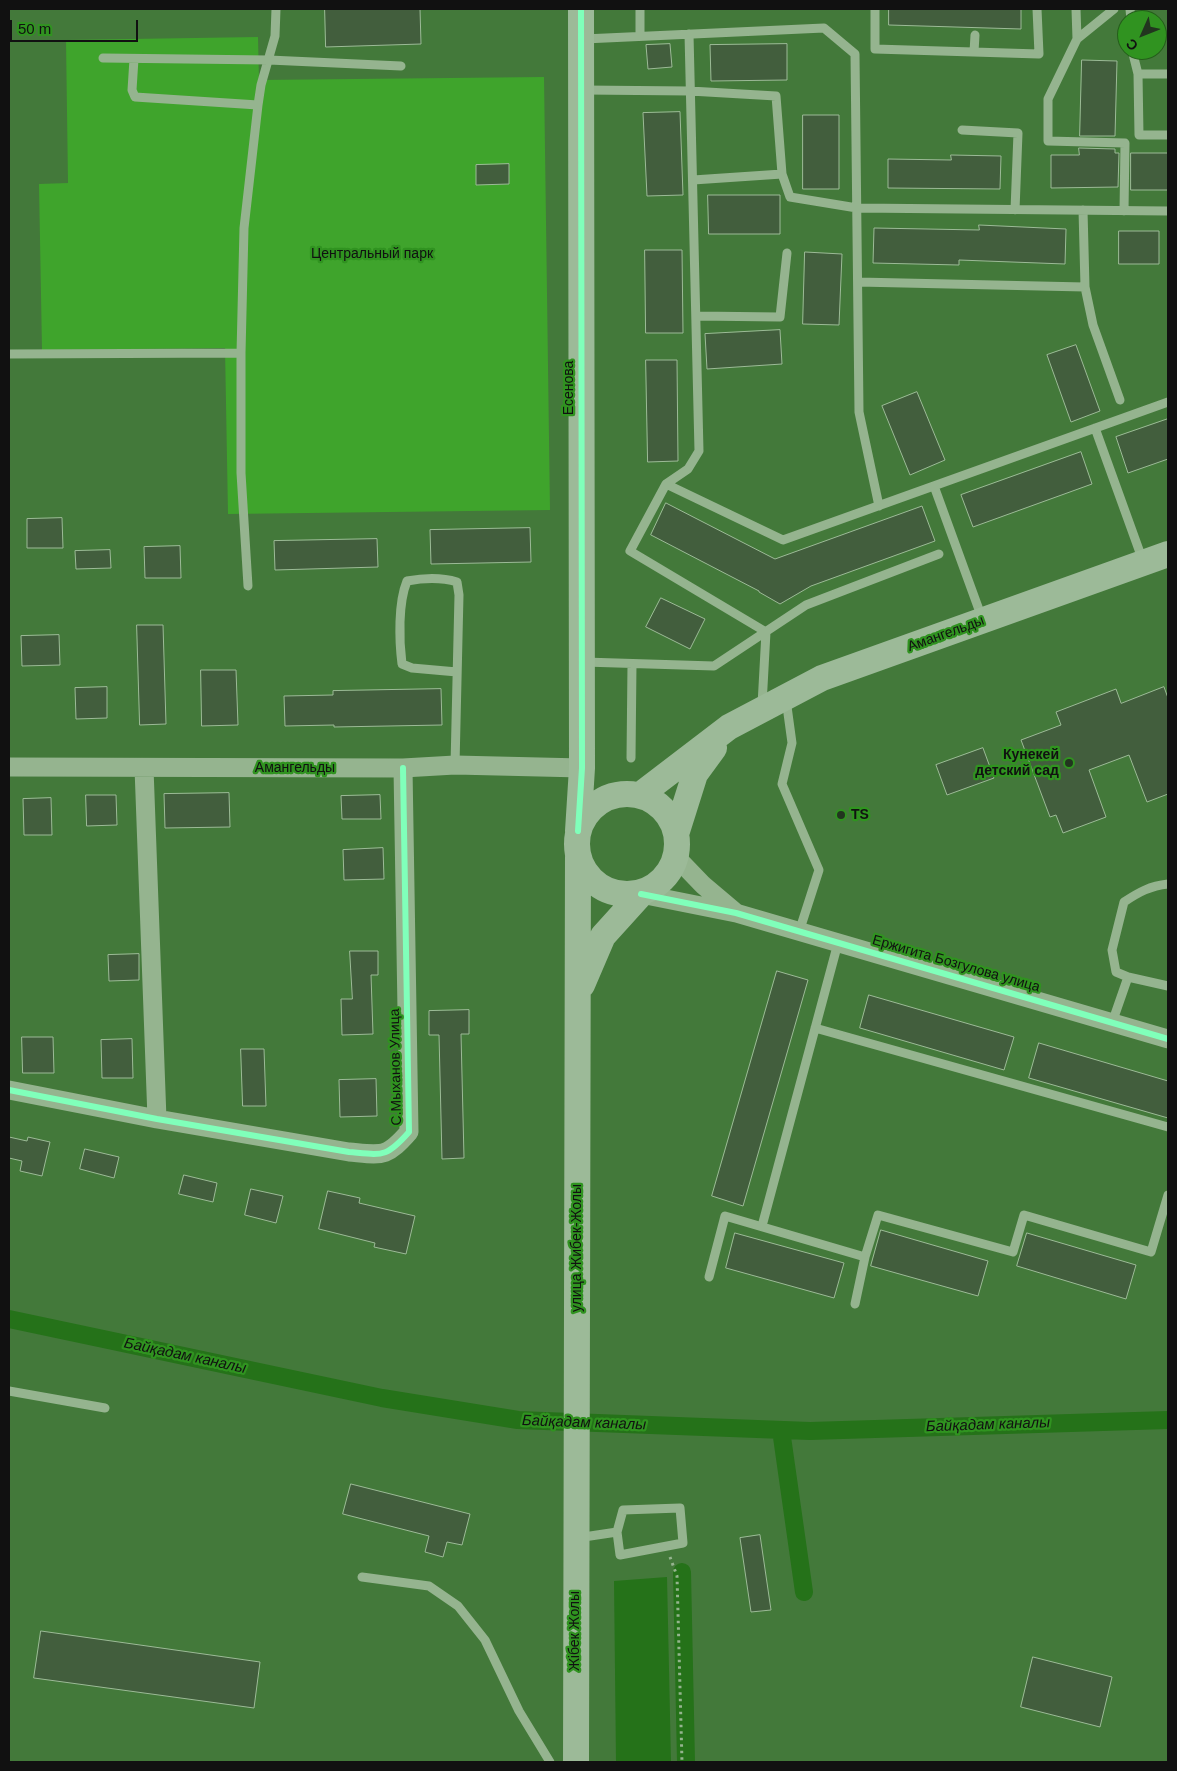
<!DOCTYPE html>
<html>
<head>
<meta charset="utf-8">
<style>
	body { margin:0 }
	#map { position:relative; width:1177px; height:1771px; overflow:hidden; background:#43793a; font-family:Helvetica,sans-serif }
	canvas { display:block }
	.frame { position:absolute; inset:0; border:10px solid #111; pointer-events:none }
	.north { position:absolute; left:1117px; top:10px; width:50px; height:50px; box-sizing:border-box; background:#309320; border:1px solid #245f1a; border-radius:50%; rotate:226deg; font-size:14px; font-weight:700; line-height:20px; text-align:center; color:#111 }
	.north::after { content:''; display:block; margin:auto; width:18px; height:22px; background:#22351f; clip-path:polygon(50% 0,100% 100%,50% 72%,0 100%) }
	.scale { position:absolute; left:10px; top:20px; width:128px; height:22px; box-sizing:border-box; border:2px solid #111; border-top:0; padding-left:6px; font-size:15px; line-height:18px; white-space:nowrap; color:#111; -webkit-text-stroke:4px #309320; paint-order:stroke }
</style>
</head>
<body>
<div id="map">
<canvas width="1177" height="1771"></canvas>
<div class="frame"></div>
<div class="north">С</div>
<div class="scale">50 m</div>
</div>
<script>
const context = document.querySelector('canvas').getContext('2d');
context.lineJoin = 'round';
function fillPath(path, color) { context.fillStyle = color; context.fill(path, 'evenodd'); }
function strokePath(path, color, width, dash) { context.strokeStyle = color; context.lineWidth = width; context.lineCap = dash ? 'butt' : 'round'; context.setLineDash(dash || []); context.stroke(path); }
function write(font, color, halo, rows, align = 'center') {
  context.font = font + ' Helvetica,sans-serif'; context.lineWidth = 4.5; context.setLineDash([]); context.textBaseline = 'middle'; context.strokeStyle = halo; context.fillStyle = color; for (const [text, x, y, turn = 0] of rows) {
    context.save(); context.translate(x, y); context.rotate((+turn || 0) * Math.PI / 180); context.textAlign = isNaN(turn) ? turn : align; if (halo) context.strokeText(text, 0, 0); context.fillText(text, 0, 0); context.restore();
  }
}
fillPath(new Path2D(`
	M258,37L259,80L544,77L550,510L228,514L225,348L42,350L39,184L68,183L66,40Z`), '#3fa42c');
fillPath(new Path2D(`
	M667,1577L671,1762H616L614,1581Z`), '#257219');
strokePath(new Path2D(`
	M9,1319L382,1398L518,1420L810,1431L1168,1420
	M781,1430L804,1592
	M682,1572L686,1762`), '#257219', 18);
const building = new Path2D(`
	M325,9H420L421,44L326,47Z
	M889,9H1021V29L889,25Z
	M670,44L672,67L648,69L646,45Z
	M787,44V80L711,81L710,45Z
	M1082,60L1117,61L1115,136H1080Z
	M680,112L683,195L647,196L643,113Z
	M803,115H839V189H803Z
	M1079,148L1115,149V153H1119L1118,187L1051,188V155H1079Z
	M1131,153H1168V190H1131Z
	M951,155L1001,156L1000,189L888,188V159L951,160Z
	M509,164V184L476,185V165Z
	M708,195H780V234H709Z
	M979,225L1066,229L1065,264L959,260V265L873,263L874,228L979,230Z
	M1119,231H1159V264H1119Z
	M645,250H682L683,333H646Z
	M805,252L842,254L839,325L803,324Z
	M780,330L782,364L707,369L705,334Z
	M1076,345L1100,411L1071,422L1047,355Z
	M646,360H677L678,461L648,462Z
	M917,392L945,460L910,475L882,406Z
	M1168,419V459L1128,473L1116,437Z
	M1081,452L1092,484L973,527L961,495Z
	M666,503L775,559L922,506L935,541L811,586L780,604L759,592V591L651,535Z
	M62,518L63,548H27V519Z
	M530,528L531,562L431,564L430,530Z
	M377,539L378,567L275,570L274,541Z
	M180,546L181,578H145L144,547Z
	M110,550L111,568L76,569L75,551Z
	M661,598L705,619L690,649L646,627Z
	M137,625H163L166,724L140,725Z
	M59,635L60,665L22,666L21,636Z
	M201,670H236L238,725L202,726Z
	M107,687V718L76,719L75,688Z
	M1164,687L1168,698V794L1147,802L1129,755L1089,770L1106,817L1063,833L1056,815L1050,817L1021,740L1061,725L1056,712L1116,689L1121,703Z
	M441,689L442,725L334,727V725L285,726L284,696L333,695V691Z
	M983,748L994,778L947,795L936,765Z
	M229,793L230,827L165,828L164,794Z
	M86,795H116L117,825L87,826Z
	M380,795L381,819H342L341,796Z
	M51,798L52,835H24L23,799Z
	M383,848L384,879L344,880L343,850Z
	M350,951H378V975H371L373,1034L342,1035L341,999H352Z
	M139,954V980L109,981L108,955Z
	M777,971L808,980L743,1206L712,1196Z
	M869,995L1014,1037L1004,1070L860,1028Z
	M469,1010V1034H461L464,1158L442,1159L439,1035H429V1011Z
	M22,1037H53L54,1073H23Z
	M132,1039L133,1078H102L101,1040Z
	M1039,1043L1168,1081V1118L1029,1078Z
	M241,1049H264L266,1106H243Z
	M376,1079L377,1116L340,1117L339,1080Z
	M9,1137L27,1141L28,1137L50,1142L42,1176L20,1171L22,1161L9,1158Z
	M85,1149L119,1157L114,1178L80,1169Z
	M184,1175L217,1183L213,1202L179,1194Z
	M251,1189L283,1196L276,1223L245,1215Z
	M328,1191L360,1198L359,1203L415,1216L406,1254L374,1247L375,1243L319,1229Z
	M881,1230L988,1261L978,1296L871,1266Z
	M735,1233L844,1263L834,1298L726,1268Z
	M1027,1233L1136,1265L1126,1299L1017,1266Z
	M351,1484L470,1514L462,1545L447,1542L443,1557L425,1552L429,1536L343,1514Z
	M760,1535L771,1610L751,1612L740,1538Z
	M41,1631L260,1662L254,1708L34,1678Z
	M1033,1657L1112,1677L1100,1727L1021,1707Z`);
fillPath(building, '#425e3d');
strokePath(building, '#9cba97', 1);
strokePath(new Path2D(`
	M670,1557L677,1576L682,1762`), '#95b48f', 3, [2.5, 4]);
strokePath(new Path2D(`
	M640,9V36
	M875,9V49L1039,54L1037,9
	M1076,9L1077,39
	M1114,9L1077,39L1048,99V141L1125,143L1124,211
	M1130,9L1131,20
	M584,39L824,28L855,54L859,412L879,506
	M1132,50L1138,74
	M974,52L975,35
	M103,58L269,60L401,66
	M134,59L132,90L135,97L258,105
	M1168,74H1138L1139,135H1168
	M584,90L690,91L776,96L782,174L693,180
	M962,130L1018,133L1015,210
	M782,174L790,197L857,208L1168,211
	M858,282L1085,287L1083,210
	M1085,287L1093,325L1120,400
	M696,316L780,317L787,253
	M9,354L241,353
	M1095,428L1143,561
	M666,484L688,469L699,451L689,34
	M934,486L982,618
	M248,586L241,473V353L244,228L258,105L261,85L275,36L276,9
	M584,662L714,666L806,605L939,554
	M786,699L792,743L782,784L819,870L799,932
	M762,705L766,632L630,551L666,484L783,540L1168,402
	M631,758L632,664
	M455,765L459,595L457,582C441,577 423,578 407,581C398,603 399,640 402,664L412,668L457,672
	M1168,884C1150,886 1139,892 1124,902L1112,950L1116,972L1128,977L1168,986
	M1112,1023L1128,977
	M815,1028L1168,1127
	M762,1226L838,943
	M709,1277L725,1216L865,1257L878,1215L1013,1252L1024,1215L1151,1252L1168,1195
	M855,1304L865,1257
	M9,1391L105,1408
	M680,1508L683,1543L620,1555L617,1532L623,1510Z
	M577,1538L617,1532
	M362,1577L429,1586L458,1606L485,1640L519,1711L550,1762`), '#95b48f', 9);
strokePath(new Path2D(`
	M9,767L403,768L455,765L582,768
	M144,768L157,1119
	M677,858L703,885L735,912
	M641,894L736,913L1168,1039
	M9,1090L157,1119L349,1152C383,1155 386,1158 409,1132L403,768`), '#95b48f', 19);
strokePath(new Path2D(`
	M577 844a50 50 0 1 1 100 0a50 50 0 1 1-100 0Z
	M640,795L729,727L822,678L1168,554
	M578,831L582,768L581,9
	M677,831L695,774L714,748
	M582,985L603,936L641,894
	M576,1762C574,1461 577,1159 578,857`), '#9cba98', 26);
strokePath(new Path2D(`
	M578,831L582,768L581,9
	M641,894L736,913L1168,1039
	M9,1090L157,1119L349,1152C383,1155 386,1158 409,1132L403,768`), '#80ffba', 6);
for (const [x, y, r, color] of [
	[1069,763,5,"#22351f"],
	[841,815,5,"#22351f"]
]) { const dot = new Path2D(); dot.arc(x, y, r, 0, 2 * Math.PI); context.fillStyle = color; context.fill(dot); strokePath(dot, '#309320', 2); }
write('14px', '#111', '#309320', [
	["Центральный парк",372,254]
]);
write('14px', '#111', '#309320', [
	["Есенова",569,388,-90],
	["Амангельды",946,634,-20],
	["Амангельды",295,768],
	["Ержигита Бозгулова улица",956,964,16],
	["С.Мыханов Улица",396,1067,-91],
	["улица Жибек-Жолы",577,1248,-90],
	["Жібек Жолы",575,1631,-90]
]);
write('bold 14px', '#111', '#309320', [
	["Кунекей",1059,755],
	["детский сад",1059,771],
	["TS",851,815,"left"]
], 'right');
write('italic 15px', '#111', '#309320', [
	["Байқадам каналы",185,1356,12],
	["Байқадам каналы",584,1423,2],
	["Байқадам каналы",988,1425,-2]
]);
</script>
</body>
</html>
